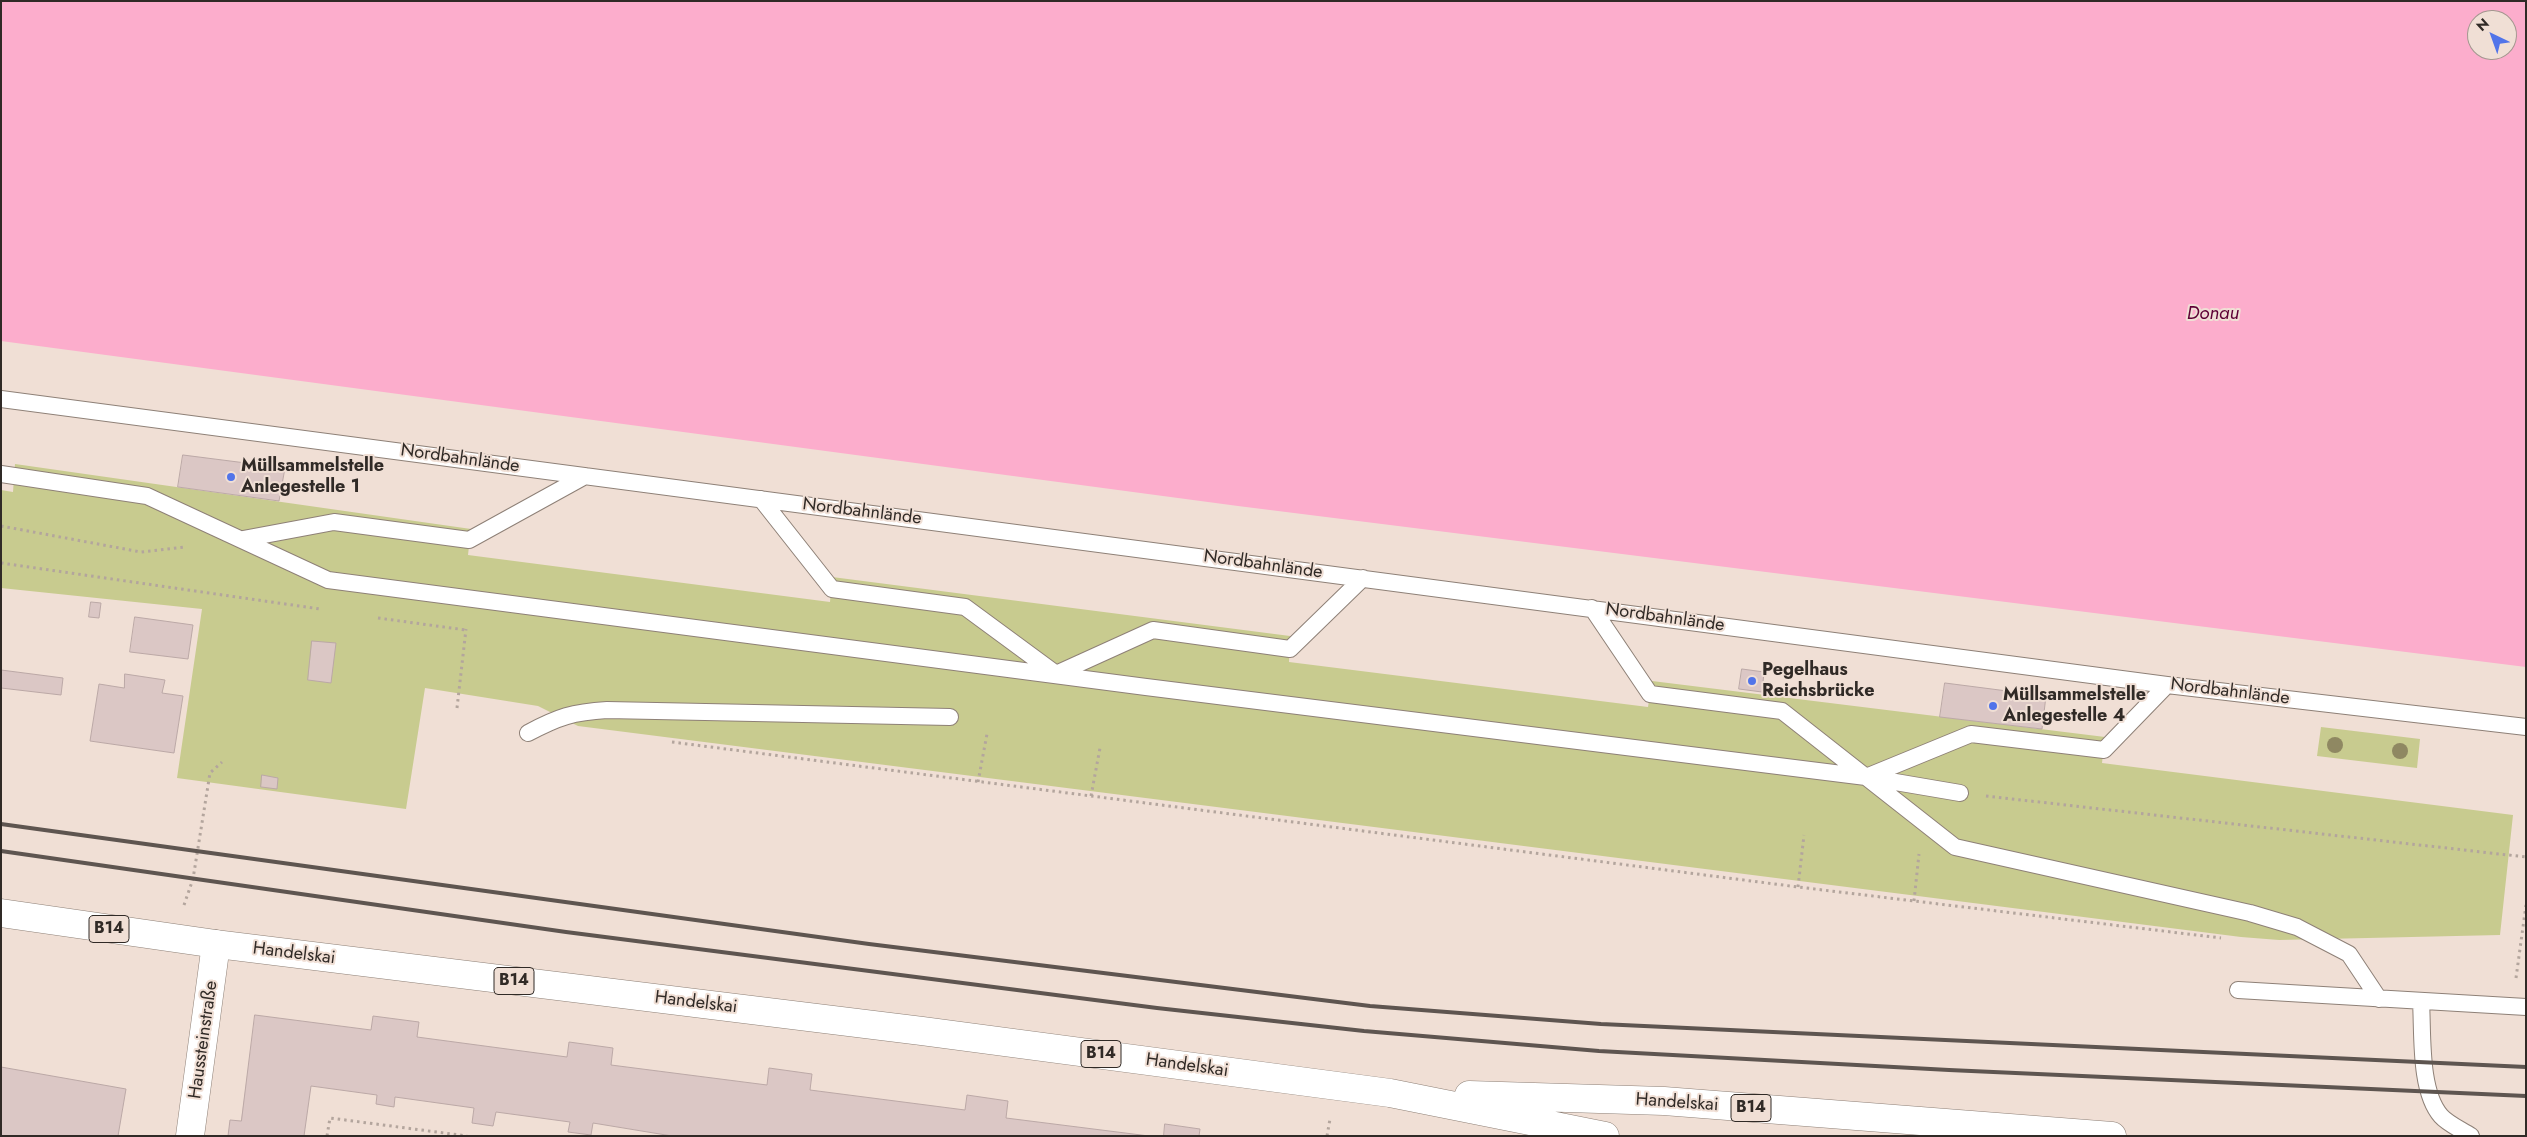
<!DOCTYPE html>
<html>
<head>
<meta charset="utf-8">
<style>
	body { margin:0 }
	#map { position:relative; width:2527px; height:1137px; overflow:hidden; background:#f0dfd5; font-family:Jost,sans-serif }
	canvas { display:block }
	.frame { position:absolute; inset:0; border:2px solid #302a26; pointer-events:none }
	.north { position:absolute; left:2467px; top:10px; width:50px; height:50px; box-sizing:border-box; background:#f0dfd5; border:1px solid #a3978f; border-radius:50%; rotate:318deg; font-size:14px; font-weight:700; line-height:20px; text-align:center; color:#302a26 }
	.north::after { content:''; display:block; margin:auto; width:18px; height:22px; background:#5174e9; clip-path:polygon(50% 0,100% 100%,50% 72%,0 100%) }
</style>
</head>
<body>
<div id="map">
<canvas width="2527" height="1137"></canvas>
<div class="frame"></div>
<div class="north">N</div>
</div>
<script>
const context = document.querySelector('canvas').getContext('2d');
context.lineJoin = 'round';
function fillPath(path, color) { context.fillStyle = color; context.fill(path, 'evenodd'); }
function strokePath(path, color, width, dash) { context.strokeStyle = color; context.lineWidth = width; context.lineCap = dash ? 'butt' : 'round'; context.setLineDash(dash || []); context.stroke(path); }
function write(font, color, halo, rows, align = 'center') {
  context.font = font + ' Jost,sans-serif'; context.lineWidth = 4; context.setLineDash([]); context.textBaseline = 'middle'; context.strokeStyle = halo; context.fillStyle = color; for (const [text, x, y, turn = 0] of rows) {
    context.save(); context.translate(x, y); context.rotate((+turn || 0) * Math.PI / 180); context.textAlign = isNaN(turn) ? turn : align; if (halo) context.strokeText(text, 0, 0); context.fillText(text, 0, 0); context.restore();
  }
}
fillPath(new Path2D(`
	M15,464L471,529L468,555L830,602L832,577L1290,636L1289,662L1648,707L1652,681L2105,737L2102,763L2513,815L2500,935L2279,940L2241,937L578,726L538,706L425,688L406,809L177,778L202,609L1,588V490L13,492Z
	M2321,727L2420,739L2417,768L2317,756Z`), '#c8cb8f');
fillPath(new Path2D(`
	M1,1H2526V667L1238,506L1,341ZM2477,20H2507V50H2477Z`), '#fcadcc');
const building = new Path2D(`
	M183,455L285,468L279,501L178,487Z
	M91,602L101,603L99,618L89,617Z
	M135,617L193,625L188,659L130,652Z
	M312,641L336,643L331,683L308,680Z
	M1742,669L1764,672L1762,692L1739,689Z
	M1,670L63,678L61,695L1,688Z
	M125,674L165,680L162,693L183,696L174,753L90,741L99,684L124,688Z
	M1945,683L2046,696L2042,729L1940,717Z
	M262,775L278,778L277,789L261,787Z
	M255,1015L371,1030L373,1016L419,1022L417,1037L567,1057L569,1042L613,1048L611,1065L767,1085L769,1068L812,1074L810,1090L965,1110L967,1095L1008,1101L1006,1118L1149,1136H672L593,1123L591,1135L568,1132L570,1122L496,1112L493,1126L472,1123L474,1108L395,1097L394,1107L376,1104L377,1095L311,1086L304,1136H228L230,1120L241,1121Z
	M1,1067L126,1089L118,1136H1Z
	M1165,1124L1200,1129L1199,1136H1164Z`);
fillPath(building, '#dbc7c5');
strokePath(building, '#bba8a6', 1);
const lane = new Path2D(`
	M1,399L2167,685L2526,727
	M1,474L147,496L328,580L1146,687L1866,777L1960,793
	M761,499L832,589L965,607L1056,674L1153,630L1290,649L1363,578
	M243,539L334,522L469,540L585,476
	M1592,608L1650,694L1782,711L1955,847L2250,913L2297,927L2349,954L2379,999
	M528,733C558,717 573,712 607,710L950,717
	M1866,777L1971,734L2104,750L2167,685
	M2238,990L2526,1007
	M2421,1002C2423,1033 2419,1091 2441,1116C2448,1124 2462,1130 2471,1136`);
const street = new Path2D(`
	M190,1136L216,944`);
const primary = new Path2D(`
	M1,913L216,944L922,1031L1390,1093L1605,1136
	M1469,1095L1664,1101L2112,1136`);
strokePath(lane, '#8e8077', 18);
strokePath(street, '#8e8077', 29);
strokePath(primary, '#8e8077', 29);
strokePath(new Path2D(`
	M1,526L141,552L185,547
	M1,563L320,609
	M378,618L466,630
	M457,708L466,629
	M672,742L1798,887L2221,938
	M978,782L987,734
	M1091,796L1100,748
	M1986,796L2526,857
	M1798,887L1804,835
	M1914,901L1919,854
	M184,905L193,879L210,773L222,762
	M2516,978L2526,905
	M327,1136L330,1118L467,1136
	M1327,1136L1330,1119`), '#b3a59d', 3, [2.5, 4]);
strokePath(lane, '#fff', 16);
strokePath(street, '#fff', 28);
strokePath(primary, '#fff', 28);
strokePath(new Path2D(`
	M1,824L869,944L1370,1006L1601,1024L2526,1067
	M1,851L566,932L1157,1008L1364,1031L1599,1051L1949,1070L2526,1096`), '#5e5550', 4);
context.fillStyle = '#8f8862';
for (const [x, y] of [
	[2335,745],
	[2400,751]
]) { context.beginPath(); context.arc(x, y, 8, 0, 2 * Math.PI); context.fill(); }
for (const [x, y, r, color] of [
	[231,477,5,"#5174e9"],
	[1752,681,5,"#5174e9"],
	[1993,706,5,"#5174e9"]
]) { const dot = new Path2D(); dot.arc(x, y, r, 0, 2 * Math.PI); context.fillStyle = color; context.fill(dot); strokePath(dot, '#f0dfd5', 2); }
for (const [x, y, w] of [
	[109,929,40],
	[514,981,40],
	[1101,1054,40],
	[1751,1108,40]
]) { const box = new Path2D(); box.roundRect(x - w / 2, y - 13.5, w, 27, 4); context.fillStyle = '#f0dfd5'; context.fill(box); strokePath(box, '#302a26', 1); }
write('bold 16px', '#302a26', null, [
	["B14",109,929],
	["B14",514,981],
	["B14",1101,1054],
	["B14",1751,1108]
]);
write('18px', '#302a26', '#f0dfd5', [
	["Nordbahnlände",460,459,8],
	["Nordbahnlände",862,512,7],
	["Nordbahnlände",1263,565,8],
	["Nordbahnlände",1665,618,8],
	["Nordbahnlände",2230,692,7],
	["Handelskai",294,954,7],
	["Handelskai",696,1003,7],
	["Haussteinstraße",204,1040,-82],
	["Handelskai",1187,1066,8],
	["Handelskai",1677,1103,4]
]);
write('bold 18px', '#302a26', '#f0dfd5', [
	["Müllsammelstelle",241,467],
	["Anlegestelle 1",241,488],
	["Pegelhaus",1762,671],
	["Reichsbrücke",1762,692],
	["Müllsammelstelle",2003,696],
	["Anlegestelle 4",2003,717]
], 'left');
write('italic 19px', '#5e0035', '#f0dfd5', [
	["Donau",2213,314]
]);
</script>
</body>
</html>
